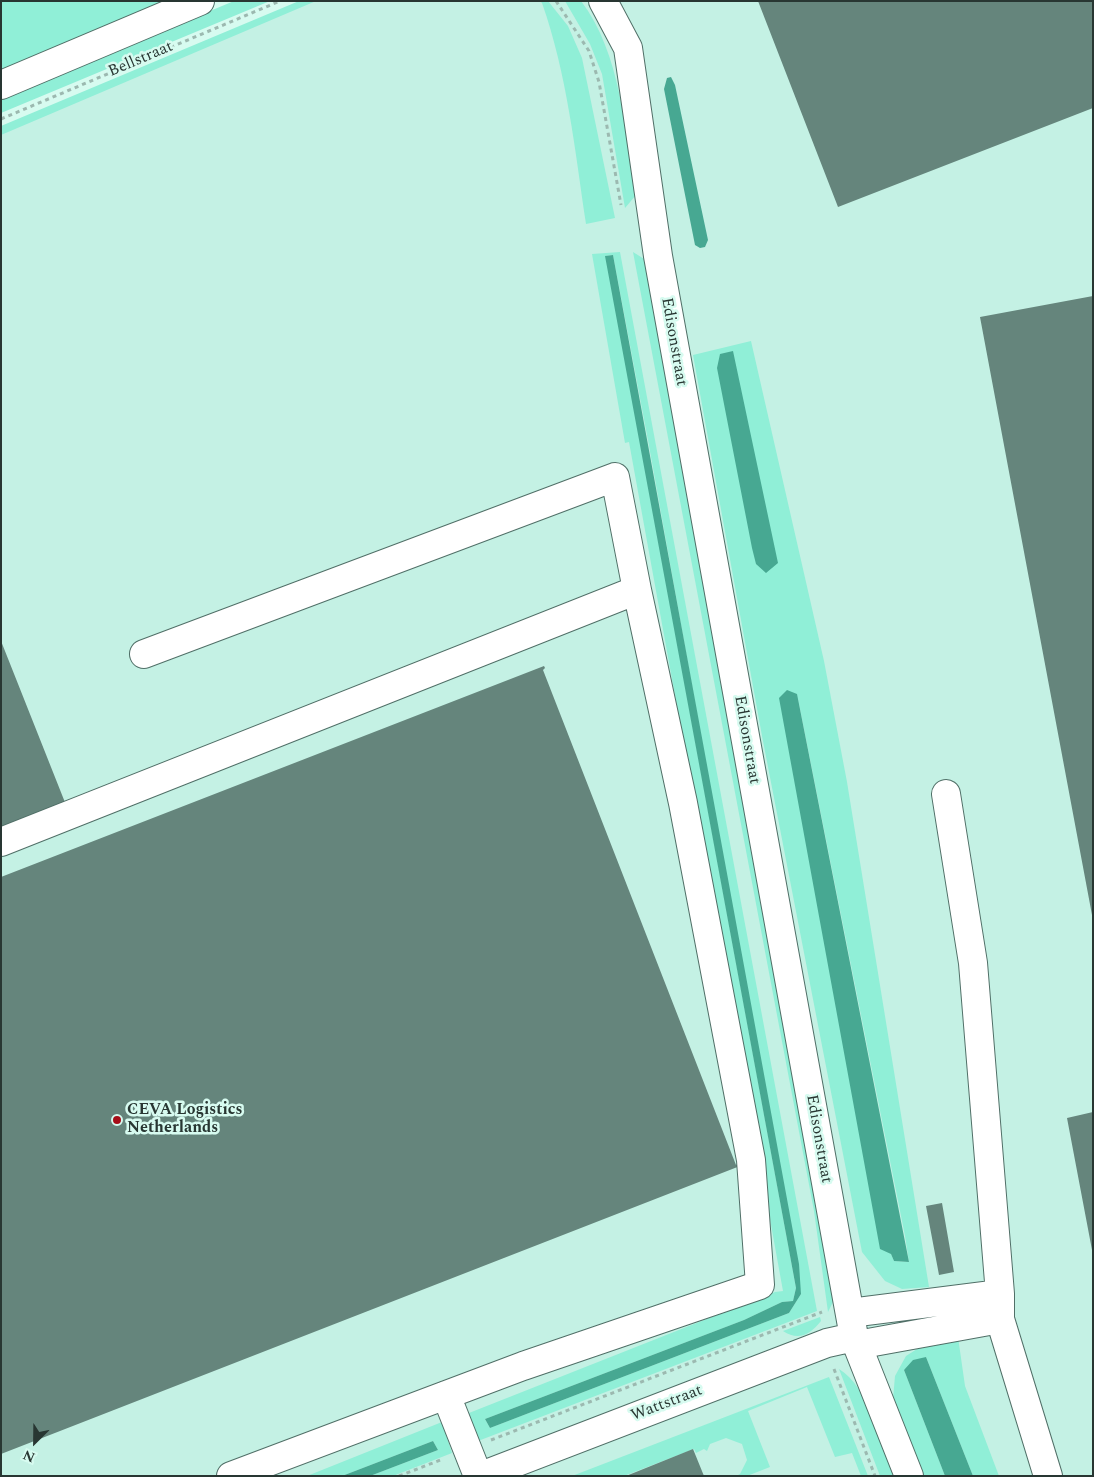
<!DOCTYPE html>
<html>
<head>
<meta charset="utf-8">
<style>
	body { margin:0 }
	#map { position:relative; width:1094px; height:1477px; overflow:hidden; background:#d7fbf0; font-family:Spectral,serif }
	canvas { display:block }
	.frame { position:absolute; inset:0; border:2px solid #283632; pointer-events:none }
	.north { position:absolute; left:10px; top:1417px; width:50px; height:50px; -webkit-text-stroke:4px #d7fbf0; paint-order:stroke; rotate:203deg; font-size:14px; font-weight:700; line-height:20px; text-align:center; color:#283632 }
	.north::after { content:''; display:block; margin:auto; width:18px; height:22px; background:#283632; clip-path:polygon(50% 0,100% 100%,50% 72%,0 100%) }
</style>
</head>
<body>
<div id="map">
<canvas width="1094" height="1477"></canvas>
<div class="frame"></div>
<div class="north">N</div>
</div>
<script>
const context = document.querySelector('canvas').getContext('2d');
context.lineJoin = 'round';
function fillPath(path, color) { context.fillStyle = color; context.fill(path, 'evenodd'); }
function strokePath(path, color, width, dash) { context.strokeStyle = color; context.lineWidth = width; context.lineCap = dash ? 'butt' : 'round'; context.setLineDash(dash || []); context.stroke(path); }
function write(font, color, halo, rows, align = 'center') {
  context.font = font + ' Spectral,serif'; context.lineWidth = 5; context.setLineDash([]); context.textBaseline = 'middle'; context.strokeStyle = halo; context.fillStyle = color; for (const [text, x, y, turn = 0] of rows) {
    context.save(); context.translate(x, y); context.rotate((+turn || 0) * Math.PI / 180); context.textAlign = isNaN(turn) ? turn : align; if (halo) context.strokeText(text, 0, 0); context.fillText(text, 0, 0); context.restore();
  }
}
fillPath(new Path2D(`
	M310,1H1093V1476H1V128Z`), '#c4f1e4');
fillPath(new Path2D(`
	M1,1H169L1,72Z
	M234,1H270L1,113V98Z
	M299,1H316L1,135V126Z
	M540,1H548L568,26L582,58L615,218L586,224C575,150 567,74 542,3Z
	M565,1H581C621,53 625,132 636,195L625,208L602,74L590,44Z
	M620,252L817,1311L478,1441L468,1424L469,1413L775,1292L783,1291L629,442L625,443L592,254ZM613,255L649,446L801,1294L789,1313L490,1428L485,1419L744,1320L782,1302L793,1301L796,1288L606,256Z
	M633,252L649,262L836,1296L828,1312L814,1211Z
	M751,341L824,661L847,782L929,1287L902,1289L885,1281L862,1252L762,736L693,355ZM797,694L905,1236L909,1262L894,1261L891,1254Z
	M820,1317L821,1321C810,1335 798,1341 783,1331Z
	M958,1337L965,1386L999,1476H973L926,1357L904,1370L945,1476H923L893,1399L895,1376L906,1356L928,1342Z
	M839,1369C868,1386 884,1446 896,1476H880Z
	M829,1377L868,1476H861L852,1453L835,1457L807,1387L748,1411L770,1467L747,1476H736L740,1474L747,1460L742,1444L726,1438L710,1444L707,1451L704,1449L696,1453L694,1449L624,1476H572Z
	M442,1422L452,1453L393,1476H370L438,1450L433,1441L342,1476H307Z`), '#90efd7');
fillPath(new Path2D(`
	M671,77L675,85L708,240L705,247L700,248L695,245L664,89L667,78Z
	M613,255L799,1264L801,1294L789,1313L490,1428L485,1419L744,1320L782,1302L793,1301L796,1288L605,256Z
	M733,351L778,563L766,573L756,564L752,548L717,368L720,354Z
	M787,690L797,694L909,1262L894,1261L891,1254L880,1249L779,698Z
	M926,1357L973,1476H945L904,1370L913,1360Z
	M433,1441L438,1450L370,1476H342Z`), '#47a892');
fillPath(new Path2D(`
	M758,1H1093V108L838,207Z
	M1093,296V915H1092L980,317Z
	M1,641L68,810L1,836Z
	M544,666L545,668L543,670L736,1165L739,1163L740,1166L1,1454V877Z
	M1093,1112V1249L1092,1250L1067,1118Z
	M942,1203L954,1272L939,1275L926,1206Z
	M693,1449L704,1476H626Z`), '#65857c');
const minor = new Path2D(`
	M603,1L628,48L658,256L854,1337L909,1476
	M1,85L200,1
	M946,794L973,963L1000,1294V1319L1048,1476
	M1,842L637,590L615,477L144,654
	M850,1313L1000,1294
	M857,1345L1000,1319
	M446,1395L478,1476
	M231,1476L523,1366L760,1285L751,1160L683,803L637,590
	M481,1476L827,1343L854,1337`);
strokePath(minor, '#506f67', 30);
strokePath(new Path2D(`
	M556,1L589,51L599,82L621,205
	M1,119L280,1
	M834,1369L875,1476
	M491,1440L822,1312
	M399,1476L443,1459`), '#9cb9b0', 3, [4, 4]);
strokePath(minor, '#fff', 28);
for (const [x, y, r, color] of [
	[117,1120,5,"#a50d18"]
]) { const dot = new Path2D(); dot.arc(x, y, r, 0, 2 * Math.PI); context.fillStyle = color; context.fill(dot); strokePath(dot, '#d7fbf0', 2); }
write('16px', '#283632', '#d7fbf0', [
	["Bellstraat",141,60,-23],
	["Edisonstraat",673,342,80],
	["Edisonstraat",746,740,80],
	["Edisonstraat",818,1139,80],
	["Wattstraat",667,1404,-21]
]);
write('bold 16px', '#283632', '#d7fbf0', [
	["CEVA Logistics",127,1111],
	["Netherlands",127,1129]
], 'left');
</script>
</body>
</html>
